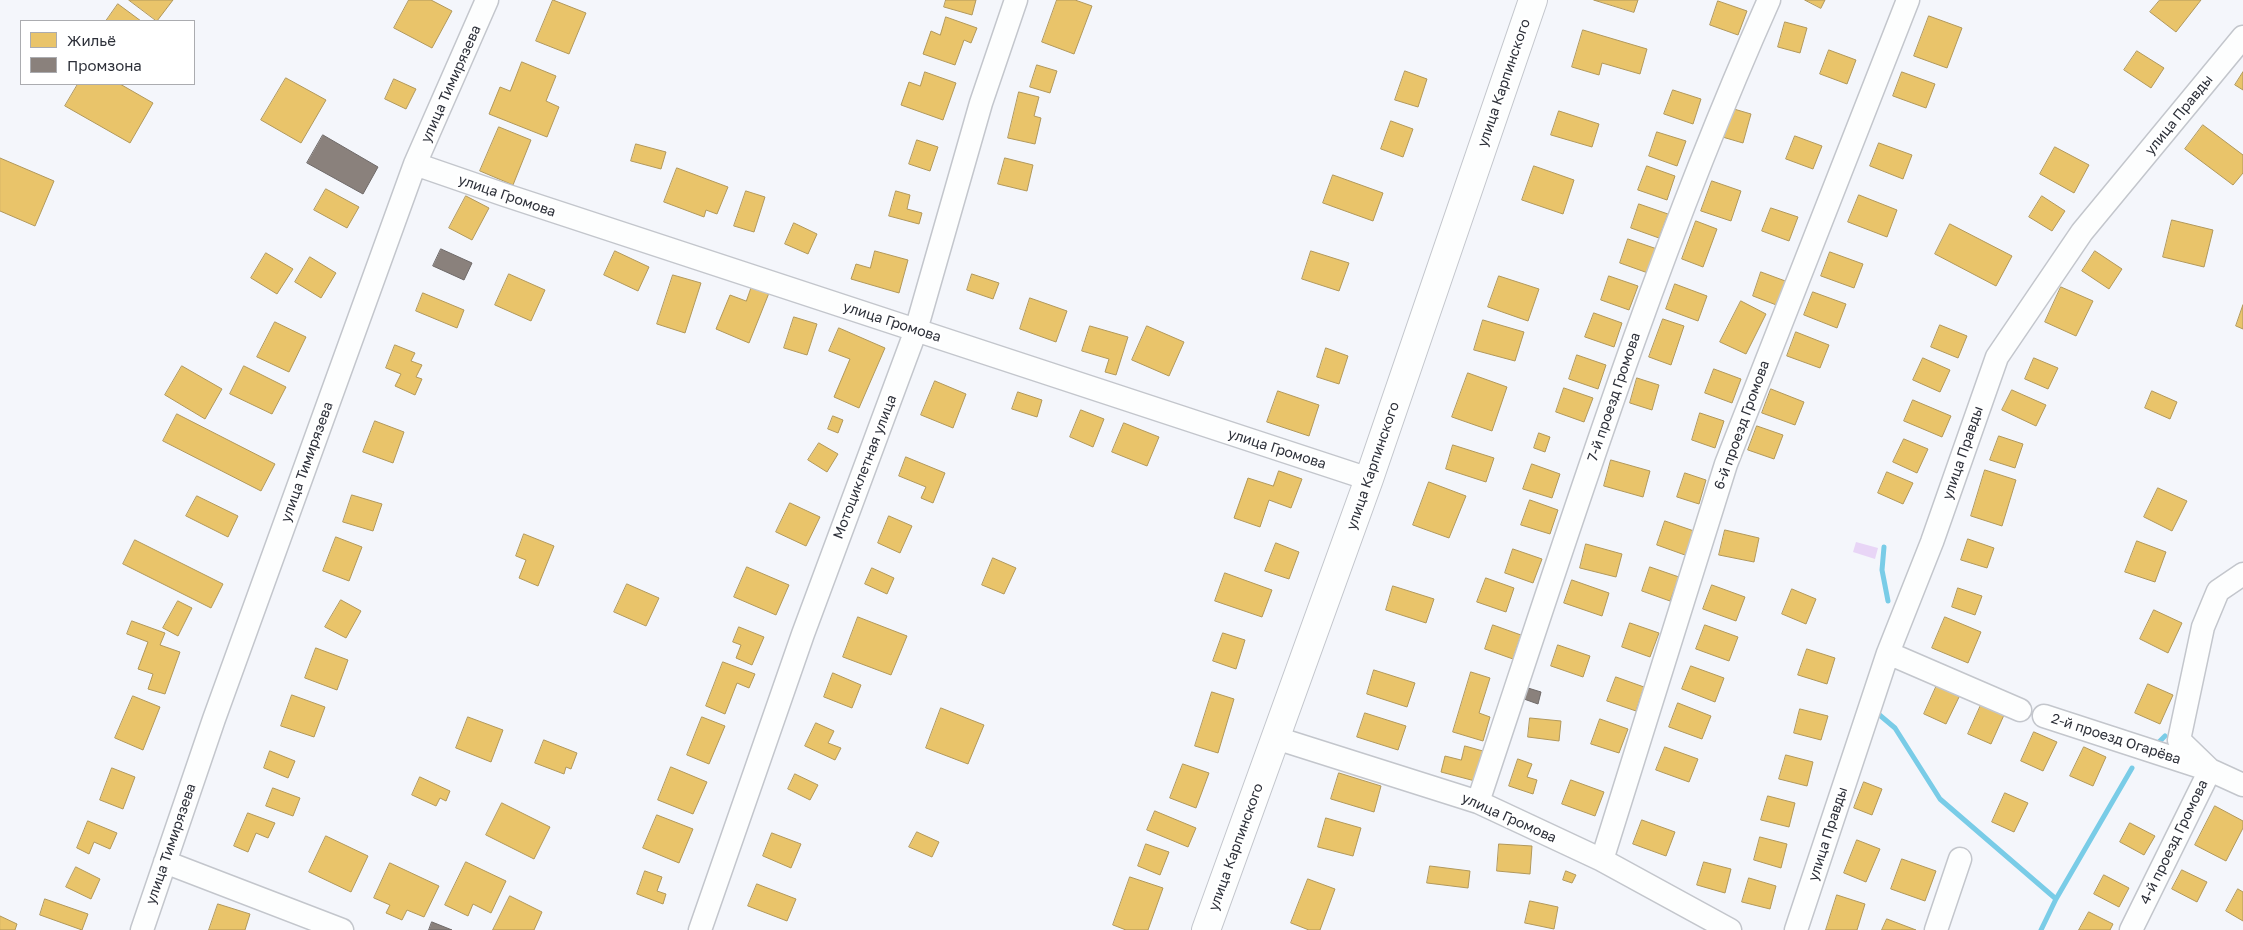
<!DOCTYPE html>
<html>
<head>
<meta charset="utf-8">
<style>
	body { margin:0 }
	#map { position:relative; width:2243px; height:930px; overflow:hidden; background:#f4f6fb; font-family:"Golos Text",sans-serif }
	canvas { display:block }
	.legend { position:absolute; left:20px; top:20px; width:175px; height:65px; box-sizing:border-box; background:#fff; border:1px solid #abacb0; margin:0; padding:6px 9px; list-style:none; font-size:15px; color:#2d3039 }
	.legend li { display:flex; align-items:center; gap:10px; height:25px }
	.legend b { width:25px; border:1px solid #abacb0 }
</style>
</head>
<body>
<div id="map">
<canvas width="2243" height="930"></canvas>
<ul class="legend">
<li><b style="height:14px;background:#e9c46a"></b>Жильё</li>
<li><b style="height:14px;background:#8a817c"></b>Промзона</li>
</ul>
</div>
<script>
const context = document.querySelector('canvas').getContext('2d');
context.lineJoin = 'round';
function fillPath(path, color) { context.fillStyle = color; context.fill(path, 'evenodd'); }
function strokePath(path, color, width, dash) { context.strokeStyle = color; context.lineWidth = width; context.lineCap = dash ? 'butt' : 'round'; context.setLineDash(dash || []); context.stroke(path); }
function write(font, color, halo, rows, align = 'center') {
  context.font = font + ' "Golos Text",sans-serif'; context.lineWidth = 5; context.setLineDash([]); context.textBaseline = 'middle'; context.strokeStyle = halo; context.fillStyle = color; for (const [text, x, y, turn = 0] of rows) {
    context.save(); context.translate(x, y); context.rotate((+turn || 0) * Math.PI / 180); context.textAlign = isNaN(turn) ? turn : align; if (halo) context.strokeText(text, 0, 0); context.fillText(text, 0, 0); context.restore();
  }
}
fillPath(new Path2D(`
	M1856,542L1878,548L1875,559L1853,552Z`), '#e8d5f6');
const homes = new Path2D(`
	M129,0H173L157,21Z
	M409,0H431L452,11L432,48L394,28Z
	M553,0L586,13L569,54L536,41Z
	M946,0H976L972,15L944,7Z
	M1057,0H1075L1092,6L1074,54L1042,42Z
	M1594,0H1638L1634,12Z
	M1805,0H1825L1821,8Z
	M2160,0H2201L2176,32L2150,12Z
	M1718,1L1747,11L1738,35L1710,25Z
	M118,4L141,21H106Z
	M1929,16L1962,28L1947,68L1914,56Z
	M946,17L977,28L971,43L964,40L955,65L923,54L931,31L940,35Z
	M1785,22L1807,28L1800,53L1778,47Z
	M1583,30L1647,49L1640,74L1602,63L1599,75L1572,67Z
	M1829,50L1856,60L1847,84L1820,74Z
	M2137,51L2164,68L2151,88L2124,70Z
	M522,62L556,76L546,101L559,107L547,137L489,114L500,87L510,91Z
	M1037,65L1057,71L1050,93L1030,87Z
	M1405,71L1427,79L1418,107L1395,100Z
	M925,72L956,83L943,120L901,105L909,82L920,86Z
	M1902,72L1935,84L1926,108L1893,96Z
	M2243,72V90L2235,85Z
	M286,78L326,100L301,143L261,120Z
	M394,79L416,89L406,109L385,99Z
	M78,84H120L153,103L130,143L65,106Z
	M1673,90L1701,99L1693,124L1664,114Z
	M1019,92L1039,97L1034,116L1041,118L1035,144L1008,138Z
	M1727,107L1751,114L1743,143L1719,136Z
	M1559,111L1599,124L1592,147L1551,135Z
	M1391,121L1413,129L1403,157L1381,149Z
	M2203,125L2243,155V173L2233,185L2185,149Z
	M499,127L531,140L513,185L480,171Z
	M1657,132L1686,141L1677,166L1649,156Z
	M1795,136L1822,146L1813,169L1786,159Z
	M917,140L938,147L930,171L909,164Z
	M1879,143L1912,155L1903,179L1870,166Z
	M636,144L666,152L661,169L631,161Z
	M2055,147L2089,165L2074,193L2040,174Z
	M0,158L54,181L35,226L0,211Z
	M1005,158L1033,165L1027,191L998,184Z
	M1534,166L1574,180L1563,214L1522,200Z
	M1647,166L1675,176L1667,200L1638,190Z
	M677,168L728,187L717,214L706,210L704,217L664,202Z
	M1333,175L1383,193L1373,221L1323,203Z
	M1712,181L1741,191L1731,221L1701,211Z
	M326,189L359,207L347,228L314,210Z
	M746,191L765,197L754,232L734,226Z
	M896,191L910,195L907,209L922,213L919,224L889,216Z
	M1859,195L1897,210L1887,237L1848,222Z
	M466,196L489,208L472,240L449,228Z
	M2042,196L2065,211L2052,231L2029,217Z
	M1639,204L1668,214L1659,238L1631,228Z
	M1771,208L1798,217L1789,241L1762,231Z
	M2172,220L2213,230L2204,267L2163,257Z
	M1696,221L1717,229L1703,267L1682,259Z
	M794,223L817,234L808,254L785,244Z
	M1950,224L2012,256L1996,286L1935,254Z
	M1628,239L1657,249L1648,273L1620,263Z
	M615,251L649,267L638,291L604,275Z
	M875,251L908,260L899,293L851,279L856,264L870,268Z
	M1311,251L1349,263L1339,291L1302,279Z
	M2095,251L2122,269L2109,289L2082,271Z
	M1830,252L1863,264L1854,288L1821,276Z
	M266,253L293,269L277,294L251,278Z
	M310,257L336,273L321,298L295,282Z
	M1761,272L1788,282L1779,306L1753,296Z
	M509,274L545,290L531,321L495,305Z
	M972,274L999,283L993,299L967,290Z
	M673,275L701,283L685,333L657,324Z
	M1499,276L1539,289L1528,321L1488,307Z
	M1609,276L1638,286L1629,310L1601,300Z
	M1675,284L1707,296L1698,321L1666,309Z
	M752,286L769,293L749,343L716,329L730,295L746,301Z
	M2061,287L2093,301L2076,336L2045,322Z
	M1813,292L1846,304L1837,328L1804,315Z
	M423,293L464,310L457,328L416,311Z
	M1030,298L1067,311L1056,342L1020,329Z
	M1741,301L1766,314L1746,354L1720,342Z
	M2243,305V329L2236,326Z
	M1594,313L1622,323L1614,347L1585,337Z
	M794,317L817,324L807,355L784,348Z
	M1663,319L1684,326L1671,365L1649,357Z
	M1483,320L1524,332L1515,361L1474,350Z
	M275,322L306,337L289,372L257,357Z
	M1940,325L1967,336L1958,358L1931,347Z
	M1090,326L1128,337L1116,375L1105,372L1109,359L1082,351Z
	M1147,326L1184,342L1169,376L1132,360Z
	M839,328L885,348L859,408L834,397L850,359L829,351Z
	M1796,332L1829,345L1820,368L1787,356Z
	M395,345L415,353L411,361L422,365L416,377L422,379L415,395L395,386L401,374L386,368Z
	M1326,348L1348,356L1339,384L1317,377Z
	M1577,355L1606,365L1598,389L1569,379Z
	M1923,358L1950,370L1940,392L1913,380Z
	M2034,358L2058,368L2048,389L2025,379Z
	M182,366L222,389L205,419L165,395Z
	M244,366L286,387L272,414L230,394Z
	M1714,369L1741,379L1732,403L1705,393Z
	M1468,373L1507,387L1492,431L1452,417Z
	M1637,378L1659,385L1652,410L1630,403Z
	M935,381L966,394L953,428L921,415Z
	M1564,388L1593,398L1584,422L1556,412Z
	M1771,389L1804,402L1795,425L1762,413Z
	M2012,390L2046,405L2036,426L2002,410Z
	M1278,391L1319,405L1309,436L1267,422Z
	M2152,391L2177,402L2170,419L2145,408Z
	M1018,392L1042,400L1037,417L1012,409Z
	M1913,400L1951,416L1942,437L1904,421Z
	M1081,410L1104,419L1093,447L1070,437Z
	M1700,413L1724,421L1715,448L1692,440Z
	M177,414L275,464L261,491L163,441Z
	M833,416L843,420L838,433L828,429Z
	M375,421L404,432L393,463L363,452Z
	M1124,423L1159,437L1147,466L1112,452Z
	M1757,426L1783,435L1774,459L1748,450Z
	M1539,433L1550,437L1545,452L1534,448Z
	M1999,436L2023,444L2015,468L1990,460Z
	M1904,439L1928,449L1917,473L1893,462Z
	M819,443L838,454L827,472L808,460Z
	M1453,445L1494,458L1486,482L1446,469Z
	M906,457L945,473L933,503L921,498L926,487L899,476Z
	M1611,460L1650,471L1643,497L1604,486Z
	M1532,464L1560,474L1552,498L1523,489Z
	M1985,470L2016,480L2002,526L1971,516Z
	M1279,471L1302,479L1291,508L1269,500L1260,527L1234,518L1248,478L1273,486Z
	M1887,472L1913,483L1903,504L1878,493Z
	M1685,473L1706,480L1699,504L1677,497Z
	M1429,482L1466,496L1449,538L1413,525Z
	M2158,488L2187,501L2172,531L2144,517Z
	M352,495L382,504L373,531L343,522Z
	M197,496L238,516L228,537L186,516Z
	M1530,500L1558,510L1550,534L1521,525Z
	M790,503L820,517L806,546L776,532Z
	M889,516L912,526L900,553L878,543Z
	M1665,521L1694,531L1685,555L1657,545Z
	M1725,530L1759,538L1754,562L1719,555Z
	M524,534L554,546L538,586L519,578L526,560L516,556Z
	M336,537L362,547L349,581L323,571Z
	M1968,539L1994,548L1987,568L1961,560Z
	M135,540L223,584L211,608L123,564Z
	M2137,541L2166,552L2155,582L2125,572Z
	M1276,543L1299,552L1289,579L1265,571Z
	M1586,544L1622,554L1616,577L1580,568Z
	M1513,549L1542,559L1533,583L1505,573Z
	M993,558L1016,568L1004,594L982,585Z
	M747,567L789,585L776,615L734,597Z
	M1650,567L1679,577L1670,601L1642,591Z
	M872,568L894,578L887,594L865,584Z
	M1225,573L1272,590L1262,617L1215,601Z
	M1486,578L1514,588L1506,612L1477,602Z
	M1572,580L1609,593L1602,616L1564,603Z
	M627,584L659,598L646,626L614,612Z
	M1712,585L1745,597L1736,621L1703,609Z
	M1393,586L1434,599L1426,623L1386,610Z
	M1958,588L1982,596L1975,615L1952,607Z
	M1792,589L1816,599L1806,624L1782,614Z
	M341,600L361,611L346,638L325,627Z
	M178,601L192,608L178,636L163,628Z
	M2154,610L2182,623L2168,653L2140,639Z
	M858,617L907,636L891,675L843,657Z
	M1945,617L1981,632L1968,663L1932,648Z
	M132,621L165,633L160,645L180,652L165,694L148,689L153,674L138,669L148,642L127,634Z
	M1630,623L1659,633L1650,657L1622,647Z
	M1493,625L1521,635L1513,659L1485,649Z
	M1705,625L1738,637L1729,661L1696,649Z
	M739,627L764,637L752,665L736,658L741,645L733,642Z
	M1223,633L1245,640L1236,669L1213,661Z
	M1558,645L1590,656L1583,677L1551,666Z
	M316,648L348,660L337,690L305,678Z
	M1807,649L1835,658L1827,684L1798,675Z
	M723,662L755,674L749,688L737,683L725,714L706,706Z
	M1691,666L1724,678L1715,702L1682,689Z
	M1374,670L1415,683L1407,707L1367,694Z
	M1471,672L1490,678L1479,713L1490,717L1483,741L1453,732Z
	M833,673L861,685L852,708L824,697Z
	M1616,677L1644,687L1636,711L1607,701Z
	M2148,684L2173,695L2160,724L2135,713Z
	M1937,685L1960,695L1946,724L1924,714Z
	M1212,692L1234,699L1218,753L1195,746Z
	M292,695L325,707L314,737L281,726Z
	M133,696L160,707L143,750L115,738Z
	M1678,703L1711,716L1702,739L1669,727Z
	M1981,705L2004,715L1991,744L1968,734Z
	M941,708L984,725L968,764L926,748Z
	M1800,709L1828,716L1821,740L1794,733Z
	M1365,713L1406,726L1398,750L1357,737Z
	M468,717L503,730L491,762L456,748Z
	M702,717L725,726L709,764L687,755Z
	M1530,718L1561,721L1559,741L1528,737Z
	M1600,719L1628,729L1619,753L1591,744Z
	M816,723L834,731L828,743L841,748L835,760L805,746Z
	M2034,732L2057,742L2043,771L2021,761Z
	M544,740L577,753L571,769L566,767L564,774L535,763Z
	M1465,746L1483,751L1475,781L1441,772L1445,756L1461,760Z
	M1665,747L1698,759L1689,782L1656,770Z
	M2084,747L2106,757L2093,786L2070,776Z
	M270,751L295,761L288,778L264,768Z
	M1786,755L1813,762L1807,786L1779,779Z
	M1518,759L1532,764L1527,777L1537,780L1533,794L1509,786Z
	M1183,764L1209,773L1196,808L1170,798Z
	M671,767L707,782L693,814L658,800Z
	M112,768L135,777L123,809L100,800Z
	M1339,773L1381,786L1374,812L1331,799Z
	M795,774L818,785L810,800L788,789Z
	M420,777L450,791L446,801L440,798L436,806L412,795Z
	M1571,780L1604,792L1595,816L1562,804Z
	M1864,782L1882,789L1872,815L1854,808Z
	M273,788L300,798L293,816L266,806Z
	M2005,793L2028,803L2014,832L1992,822Z
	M1768,796L1795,803L1789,827L1761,820Z
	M502,803L550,827L534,859L486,835Z
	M2215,806L2243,821V828L2226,861L2195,845Z
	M1155,811L1196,828L1188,847L1147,830Z
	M248,813L275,823L268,838L256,833L248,852L234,846Z
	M657,815L693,829L679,863L643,848Z
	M1326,818L1361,828L1353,856L1318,847Z
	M1642,820L1675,832L1666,856L1633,844Z
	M88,821L117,833L110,849L94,842L89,854L77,848Z
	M2130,823L2155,836L2144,855L2120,842Z
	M917,832L939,842L932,857L909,847Z
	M772,833L801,844L791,868L763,856Z
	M326,836L368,856L351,892L309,872Z
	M1760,837L1787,844L1781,868L1754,860Z
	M1857,840L1880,849L1866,882L1844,873Z
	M1146,844L1169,852L1160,875L1138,866Z
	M1499,844L1532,846L1530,874L1497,871Z
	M1902,859L1936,871L1925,901L1891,889Z
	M466,862L506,881L491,913L473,904L468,916L445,905Z
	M1704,862L1731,869L1725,893L1697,885Z
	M390,863L439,886L424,917L407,910L402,920L386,913L390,905L374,898Z
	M1430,866L1470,871L1468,888L1427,883Z
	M76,867L100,879L91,899L66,887Z
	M2182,870L2207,882L2197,902L2172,889Z
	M645,871L662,877L657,891L666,894L663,904L637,894Z
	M1566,871L1576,875L1572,883L1563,880Z
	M2104,875L2129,888L2119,907L2094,894Z
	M1130,877L1163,888L1148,930H1126L1113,925Z
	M1749,878L1776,886L1770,909L1742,902Z
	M1308,879L1335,889L1320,930H1309L1291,923Z
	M757,884L796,899L787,921L748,906Z
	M2238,889L2243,892V921L2226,911Z
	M1837,895L1865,904L1857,930H1826Z
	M510,896L542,912L534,930H493Z
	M45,899L88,914L82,930L40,915Z
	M1530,901L1558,907L1554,929L1525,923Z
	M218,904L250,914L245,930H209Z
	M2089,912L2113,924L2110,930H2079Z
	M0,916L17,924L15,930H0Z
	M1887,919L1916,930H1882Z`);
fillPath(homes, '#e9c46a');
strokePath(homes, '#b1985b', 1);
const industry = new Path2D(`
	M323,135L378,167L363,194L307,163Z
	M441,249L472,263L464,280L433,266Z
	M1528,688L1541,692L1538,704L1524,699Z
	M432,922L452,930H429Z`);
fillPath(industry, '#8a817c');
strokePath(industry, '#6e6968', 1);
strokePath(new Path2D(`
	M1884,547L1882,570L1888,601
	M1876,712L1895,728L1940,799L2056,899
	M2155,746L2165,736
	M2041,930L2056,899L2132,768`), '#79cce7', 5);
const minor = new Path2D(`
	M415,164L505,195L1369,479
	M1888,653L2020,710
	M2044,716L2210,770L2243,785
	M1276,738L1478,802L1602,860L1730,930
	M1478,802C1568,532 1653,260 1769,0
	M1602,860L1726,464L1908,0
	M165,862L342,930
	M142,930L214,719L415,164L487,0
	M700,930L803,634L916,330L981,103L1016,0
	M1796,930L1888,653L1932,542L1997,357L2082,232L2243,37
	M1936,930L1960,859
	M2131,930L2210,770L2179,740L2203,627L2218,591L2243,574`);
const major = new Path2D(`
	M1206,930L1369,479L1533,0`);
strokePath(minor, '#c3c6cc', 25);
strokePath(major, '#c3c6cc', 30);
strokePath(minor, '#fdfefe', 22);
strokePath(major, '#fdfefe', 28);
write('14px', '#2d3039', '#fff', [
	["улица Карпинского",1504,83,-71],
	["улица Тимирязева",451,84,-66],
	["улица Правды",2179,115,-51],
	["улица Громова",507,196,19],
	["улица Громова",892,322,18],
	["7-й проезд Громова",1614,397,-71],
	["6-й проезд Громова",1742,425,-70],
	["улица Громова",1277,449,18],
	["улица Правды",1963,453,-71],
	["улица Тимирязева",307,462,-70],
	["улица Карпинского",1373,466,-71],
	["Мотоциклетная улица",865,467,-69],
	["2-й проезд Огарёва",2116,739,18],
	["улица Громова",1509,818,24],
	["улица Правды",1828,834,-72],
	["4-й проезд Громова",2174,842,-64],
	["улица Тимирязева",171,844,-71],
	["улица Карпинского",1236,847,-70]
]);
</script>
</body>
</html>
